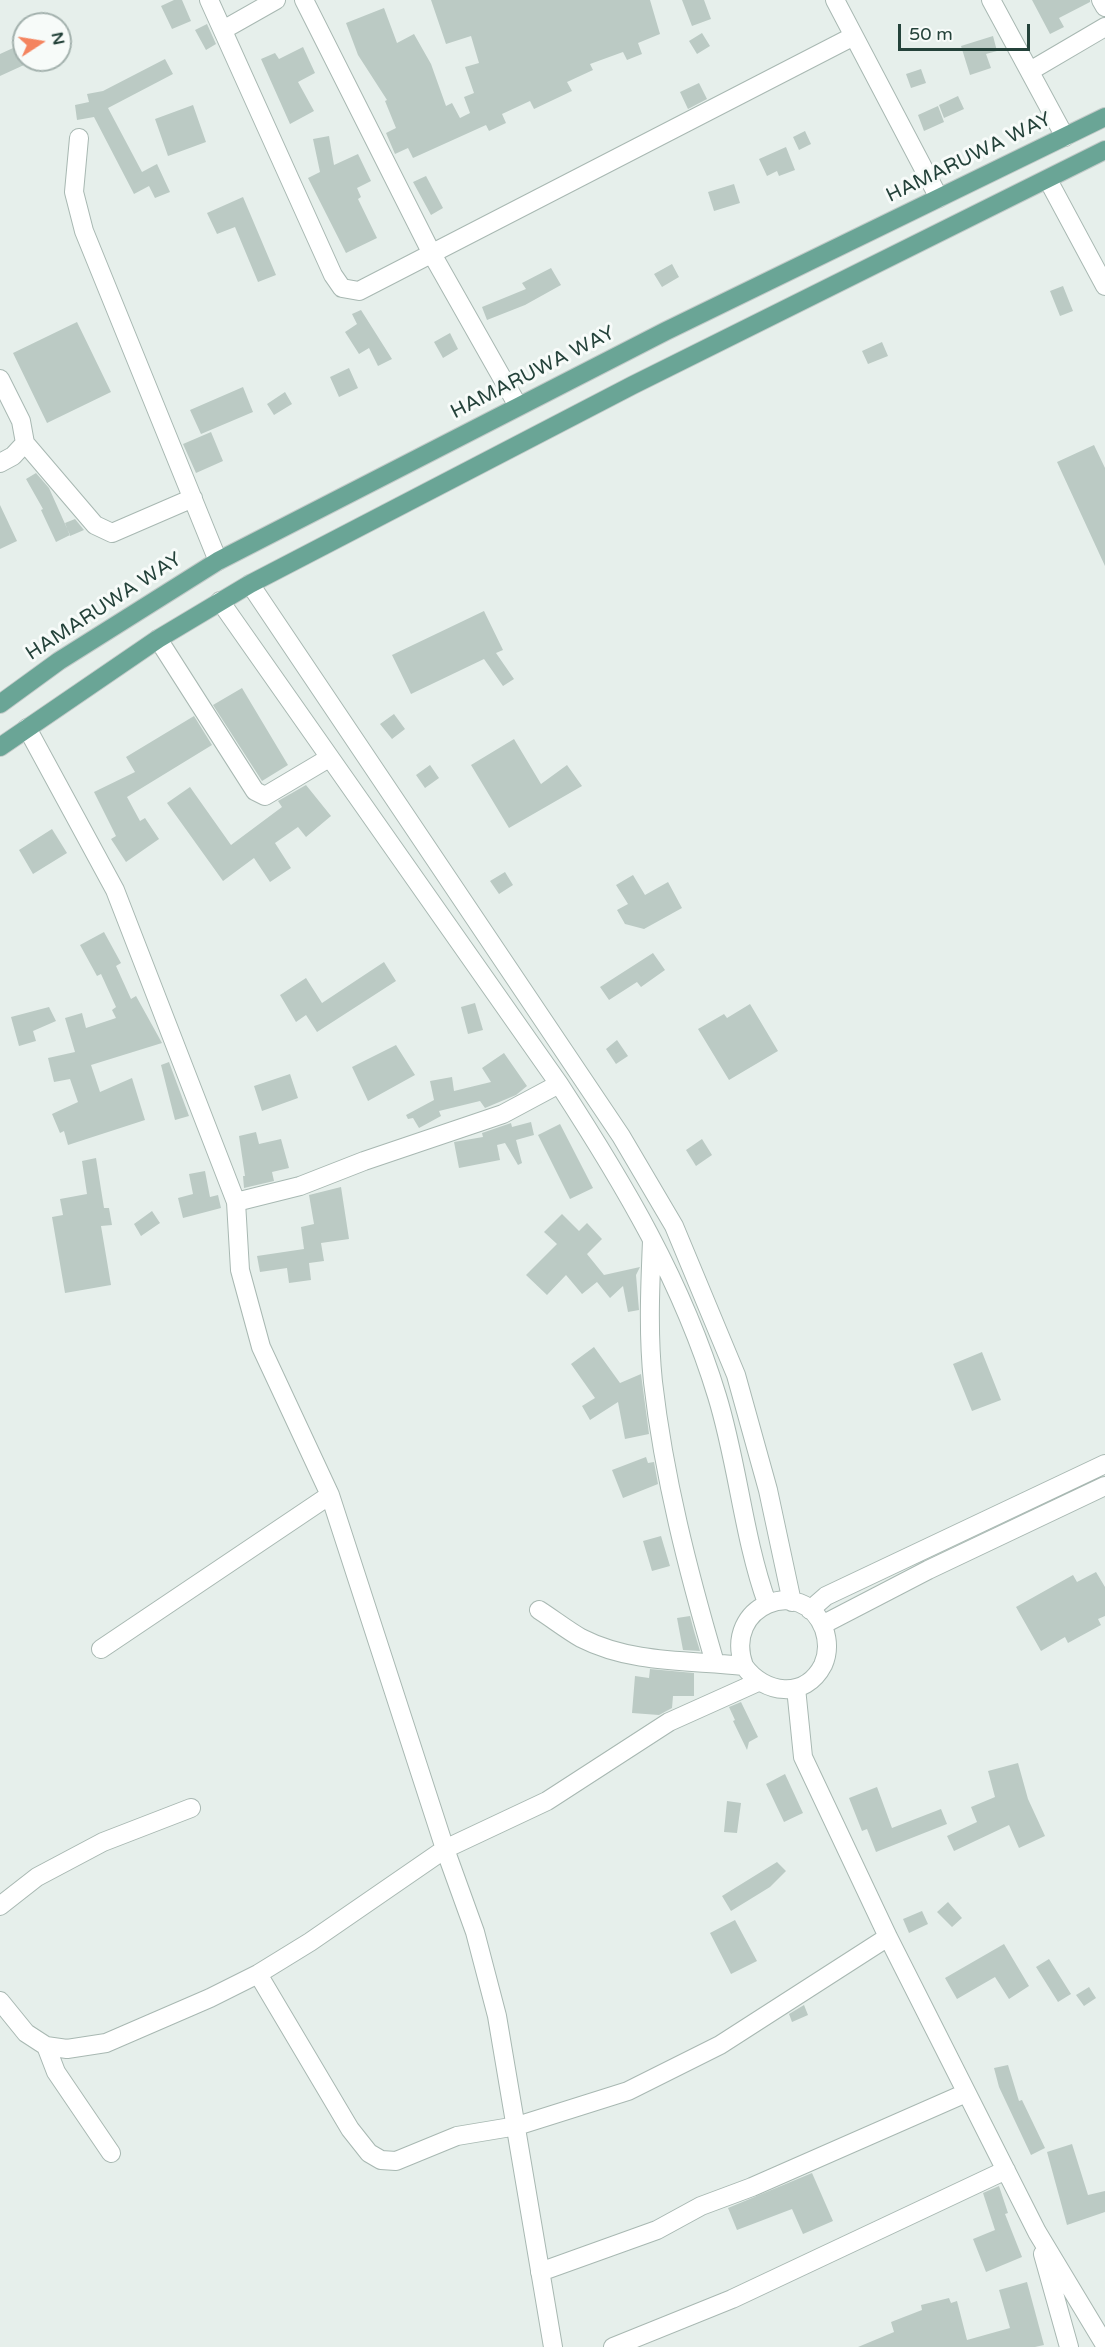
<!DOCTYPE html>
<html>
<head>
<meta charset="utf-8">
<style>
	body { margin:0 }
	#map { position:relative; width:1105px; height:2347px; overflow:hidden; background:#e6efeb; font-family:"Varela Round",sans-serif }
	canvas { display:block }
	.north { position:absolute; left:12px; top:12px; width:60px; height:60px; box-sizing:border-box; background:#f7fbf9; border:2px solid #a3b1ad; border-radius:50%; rotate:78deg; font-size:16px; font-weight:700; line-height:24px; text-align:center; color:#24423a }
	.north::after { content:''; display:block; margin:auto; width:21px; height:27px; background:#f4845f; clip-path:polygon(50% 0,100% 100%,50% 72%,0 100%) }
	.scale { position:absolute; left:898px; top:24px; width:132px; height:27px; box-sizing:border-box; border:3px solid #24423a; border-top:0; padding-left:8px; font-size:18px; line-height:21px; white-space:nowrap; color:#24423a; -webkit-text-stroke:4px #f7fbf9; paint-order:stroke }
</style>
</head>
<body>
<div id="map">
<canvas width="1105" height="2347"></canvas>
<div class="north">N</div>
<div class="scale">50 m</div>
</div>
<script>
const context = document.querySelector('canvas').getContext('2d');
context.lineJoin = 'round';
function fillPath(path, color) { context.fillStyle = color; context.fill(path, 'evenodd'); }
function strokePath(path, color, width, dash) { context.strokeStyle = color; context.lineWidth = width; context.lineCap = dash ? 'butt' : 'round'; context.setLineDash(dash || []); context.stroke(path); }
function write(font, color, halo, rows, align = 'center') {
  context.font = font + ' "Varela Round",sans-serif'; context.lineWidth = 6; context.setLineDash([]); context.textBaseline = 'middle'; context.strokeStyle = halo; context.fillStyle = color; for (const [text, x, y, turn = 0] of rows) {
    context.save(); context.translate(x, y); context.rotate((+turn || 0) * Math.PI / 180); context.textAlign = isNaN(turn) ? turn : align; if (halo) context.strokeText(text, 0, 0); context.fillText(text, 0, 0); context.restore();
  }
}
fillPath(new Path2D(`
	M174,0H182L191,21L172,29L161,6Z
	M431,0H650L660,34L638,43L642,54L627,60L623,52L590,64L593,70L567,82L572,91L534,109L530,101L502,114L506,123L489,131L486,125L413,158L408,148L395,154L386,133L396,128L385,101L387,100L358,55L346,23L384,8L397,43L414,34L431,64L446,106L452,103L460,118L470,113L464,97L474,93L465,67L479,63L471,36L446,44Z
	M682,0H704L711,19L692,26Z
	M1032,0H1090V2L1059,18L1064,27L1050,34Z
	M207,24L216,44L206,50L195,30Z
	M702,33L710,46L697,54L689,41Z
	M993,36L997,51L986,54L991,68L970,75L961,46Z
	M24,43V65L0,76V54Z
	M303,47L315,73L298,82L314,111L290,124L261,59L275,53L279,59Z
	M165,59L173,74L108,108L142,172L157,164L170,192L155,198L149,186L134,194L94,117L77,120L75,105L89,102L87,94L103,91Z
	M921,69L926,83L911,88L906,74Z
	M699,83L707,99L688,109L680,92Z
	M958,96L964,109L944,118L939,105Z
	M193,105L206,142L168,156L155,119Z
	M938,106L944,122L924,131L918,115Z
	M805,131L811,144L799,150L793,137Z
	M329,136L334,165L358,154L371,181L357,188L361,197L358,199L377,238L346,253L308,178L320,172L313,139Z
	M786,147L795,170L779,176L777,171L767,176L759,159Z
	M426,176L443,208L431,215L413,182Z
	M734,184L740,203L714,211L708,192Z
	M243,197L276,275L258,282L235,227L217,234L207,213Z
	M672,264L679,277L662,287L654,274Z
	M551,268L561,285L525,305L487,320L482,307L526,289L522,283Z
	M1063,286L1073,311L1060,316L1050,291Z
	M361,310L392,359L378,366L369,348L359,354L345,332L357,324L352,314Z
	M77,322L111,392L47,423L13,353Z
	M450,333L458,349L443,358L434,342Z
	M882,342L888,356L868,364L862,351Z
	M349,368L358,388L339,397L330,377Z
	M243,387L253,412L201,434L190,410Z
	M285,392L292,404L274,415L267,404Z
	M211,432L223,461L196,473L183,444Z
	M1094,445L1105,468V566L1057,462Z
	M36,473L49,488L70,535L56,542L41,510L43,509L26,479Z
	M0,505L17,541L0,549Z
	M75,519L84,530L70,536L65,523Z
	M484,611L503,650L496,653L514,679L503,686L484,659L411,694L392,655Z
	M242,688L288,765L262,781L213,705Z
	M394,714L405,729L392,739L380,724Z
	M194,716L212,745L127,797L140,821L145,818L159,839L126,862L111,839L116,836L94,792L135,772L126,757Z
	M514,739L541,784L567,765L582,786L509,828L471,765Z
	M430,765L439,778L425,788L416,775Z
	M306,785L331,816L306,837L298,827L275,843L291,868L270,882L254,858L223,881L167,803L190,787L231,845L282,807L278,801Z
	M52,829L67,853L33,874L19,850Z
	M505,872L513,885L499,894L490,881Z
	M633,875L645,895L668,882L682,908L644,929L625,924L617,910L628,904L616,885Z
	M104,932L121,963L116,966L131,999L136,996L162,1043L91,1065L100,1092L132,1078L145,1120L68,1145L64,1131L60,1133L52,1114L78,1102L70,1079L54,1082L48,1058L75,1052L65,1018L82,1013L86,1028L116,1018L112,1010L116,1007L101,974L97,976L80,945Z
	M653,953L665,970L641,987L637,982L609,1000L600,987Z
	M384,962L396,981L317,1032L306,1015L296,1022L280,995L306,978L322,1003Z
	M475,1003L483,1030L468,1034L461,1007Z
	M750,1004L778,1051L729,1080L698,1029L724,1014L727,1018Z
	M49,1007L56,1021L33,1031L36,1041L19,1046L11,1017Z
	M617,1040L628,1056L616,1064L606,1049Z
	M396,1045L415,1075L368,1101L352,1067Z
	M504,1053L527,1086L516,1095L485,1108L480,1101L439,1111L441,1116L419,1128L413,1118L408,1119L406,1115L434,1100L430,1081L452,1077L454,1091L491,1082L482,1068Z
	M169,1062L189,1116L175,1120L161,1065Z
	M290,1074L298,1098L262,1111L254,1086Z
	M531,1122L534,1135L516,1140L522,1163L518,1165L505,1143L497,1145L500,1160L459,1168L454,1142L483,1137L482,1133L511,1123L512,1127Z
	M560,1124L593,1188L570,1199L538,1135Z
	M256,1132L259,1144L281,1139L289,1168L272,1172L274,1181L244,1188L243,1176H245L239,1136Z
	M702,1139L712,1155L696,1166L686,1150Z
	M96,1158L104,1208H109L112,1225L101,1226L111,1285L65,1293L52,1217L63,1215L60,1199L87,1194L82,1161Z
	M205,1171L210,1197L218,1195L221,1208L183,1218L178,1198L193,1194L189,1174Z
	M341,1187L349,1239L321,1243L324,1261L309,1263L311,1280L289,1283L287,1268L260,1272L257,1256L304,1249L301,1227L314,1224L309,1195Z
	M152,1211L160,1223L141,1236L134,1224Z
	M562,1214L579,1231L587,1223L602,1239L587,1254L604,1275L640,1267L636,1275L639,1310L628,1312L623,1286L610,1298L597,1282L582,1294L566,1275L547,1295L526,1275L557,1244L544,1232Z
	M594,1347L620,1383L641,1374L649,1434L625,1439L618,1402L590,1420L582,1406L595,1398L571,1364Z
	M982,1352L1001,1400L972,1411L953,1364Z
	M646,1457L648,1463L654,1462L658,1484L623,1498L612,1470Z
	M661,1536L670,1566L652,1571L643,1541Z
	M1096,1572L1105,1587V1616L1098,1619L1101,1625L1068,1643L1065,1637L1041,1651L1016,1607L1073,1575L1077,1582Z
	M690,1616L694,1631L700,1651L683,1650L677,1618Z
	M650,1669L694,1673V1696H673L672,1708L659,1715L632,1713L635,1676L649,1678Z
	M741,1702L758,1737L749,1742L747,1750L733,1721L735,1720L729,1707Z
	M1018,1763L1028,1799L1045,1836L1019,1848L1009,1825L954,1851L947,1836L977,1822L971,1807L995,1797L988,1771Z
	M785,1774L803,1813L784,1822L766,1784Z
	M877,1787L892,1828L941,1809L947,1824L876,1852L867,1829L862,1831L849,1798Z
	M727,1801L741,1803L737,1833L724,1832Z
	M777,1862L786,1871L770,1887L731,1911L722,1896Z
	M948,1902L962,1918L952,1927L937,1912Z
	M922,1911L928,1924L909,1933L903,1919Z
	M735,1920L757,1961L731,1974L710,1933Z
	M1004,1944L1029,1986L1009,1999L995,1977L957,1999L945,1978Z
	M1049,1959L1071,1994L1058,2002L1036,1967Z
	M1089,1987L1096,1998L1084,2006L1076,1995Z
	M804,2005L808,2015L792,2022L789,2014Z
	M1008,2065L1019,2101L1022,2100L1045,2148L1031,2155L999,2087L994,2068Z
	M1072,2144L1088,2195L1105,2191V2212L1067,2225L1047,2152Z
	M812,2173L833,2221L803,2234L792,2209L737,2230L728,2208Z
	M999,2186L1008,2213L1005,2214L1022,2257L986,2272L973,2239L995,2230L983,2193Z
	M1027,2282L1044,2345L1035,2347H858L894,2332L891,2322L922,2310L921,2305L949,2298L951,2303L957,2301L967,2340L1010,2328L999,2290Z`), '#bbcac4');
const minor = new Path2D(`
	M209,0L333,275L342,288L359,291L852,37
	M304,0L432,254L518,406
	M835,0L939,198
	M991,0L1065,137
	M1101,0L1105,7
	M223,30L276,0
	M1030,71L1105,27
	M79,138L74,192L84,231L218,561
	M1048,180L1105,286
	M0,379L21,421L25,443L95,525L112,533L193,498
	M0,463L13,456L25,443
	M250,584L621,1136L674,1226L736,1375L768,1490L792,1602
	M220,601L559,1084C624,1184 682,1281 717,1396C738,1464 743,1536 767,1603
	M158,639L255,791L265,796L329,758
	M27,728L115,890L236,1202L240,1270L261,1347L330,1495L445,1849L475,1932L497,2016L553,2347
	M236,1202L300,1186L364,1161L503,1114L559,1084
	M652,1241C650,1288 648,1335 653,1382C664,1478 688,1571 715,1663
	M539,1610C553,1619 567,1630 581,1638C632,1664 689,1660 744,1666C764,1694 805,1700 823,1665C828,1654 828,1641 824,1629C803,1574 722,1605 744,1666
	M810,1610L826,1596L1105,1464
	M822,1625L928,1570L1105,1486
	M101,1649L330,1495
	M796,1688L803,1757L888,1937L1037,2232L1105,2345
	M0,1906L37,1877L103,1842L191,1808
	M258,1974L350,2129L369,2153L381,2160L396,2161L457,2136L517,2126L628,2091L720,2045L888,1937
	M0,2001L26,2033L46,2046L67,2049L106,2043L210,1998L258,1974L310,1942L445,1849L547,1801L669,1722L758,1682
	M46,2046L56,2072L111,2153
	M1043,2254L1069,2347
	M540,2272L657,2230L701,2206L752,2187L966,2093
	M613,2347L732,2299L1006,2170`);
const major = new Path2D(`
	M0,704L59,661L218,561L666,331L1105,117
	M0,747L158,639L250,584L633,385L1105,150`);
strokePath(minor, '#a8b8b2', 20);
strokePath(major, '#c2cac8', 20);
strokePath(minor, '#fff', 18);
strokePath(major, '#6aa596', 18);
write('20px', '#24423a', '#f7fbf9', [
	["HAMARUWA WAY",969,158,-26],
	["HAMARUWA WAY",533,373,-27],
	["HAMARUWA WAY",104,607,-33]
]);
</script>
</body>
</html>
